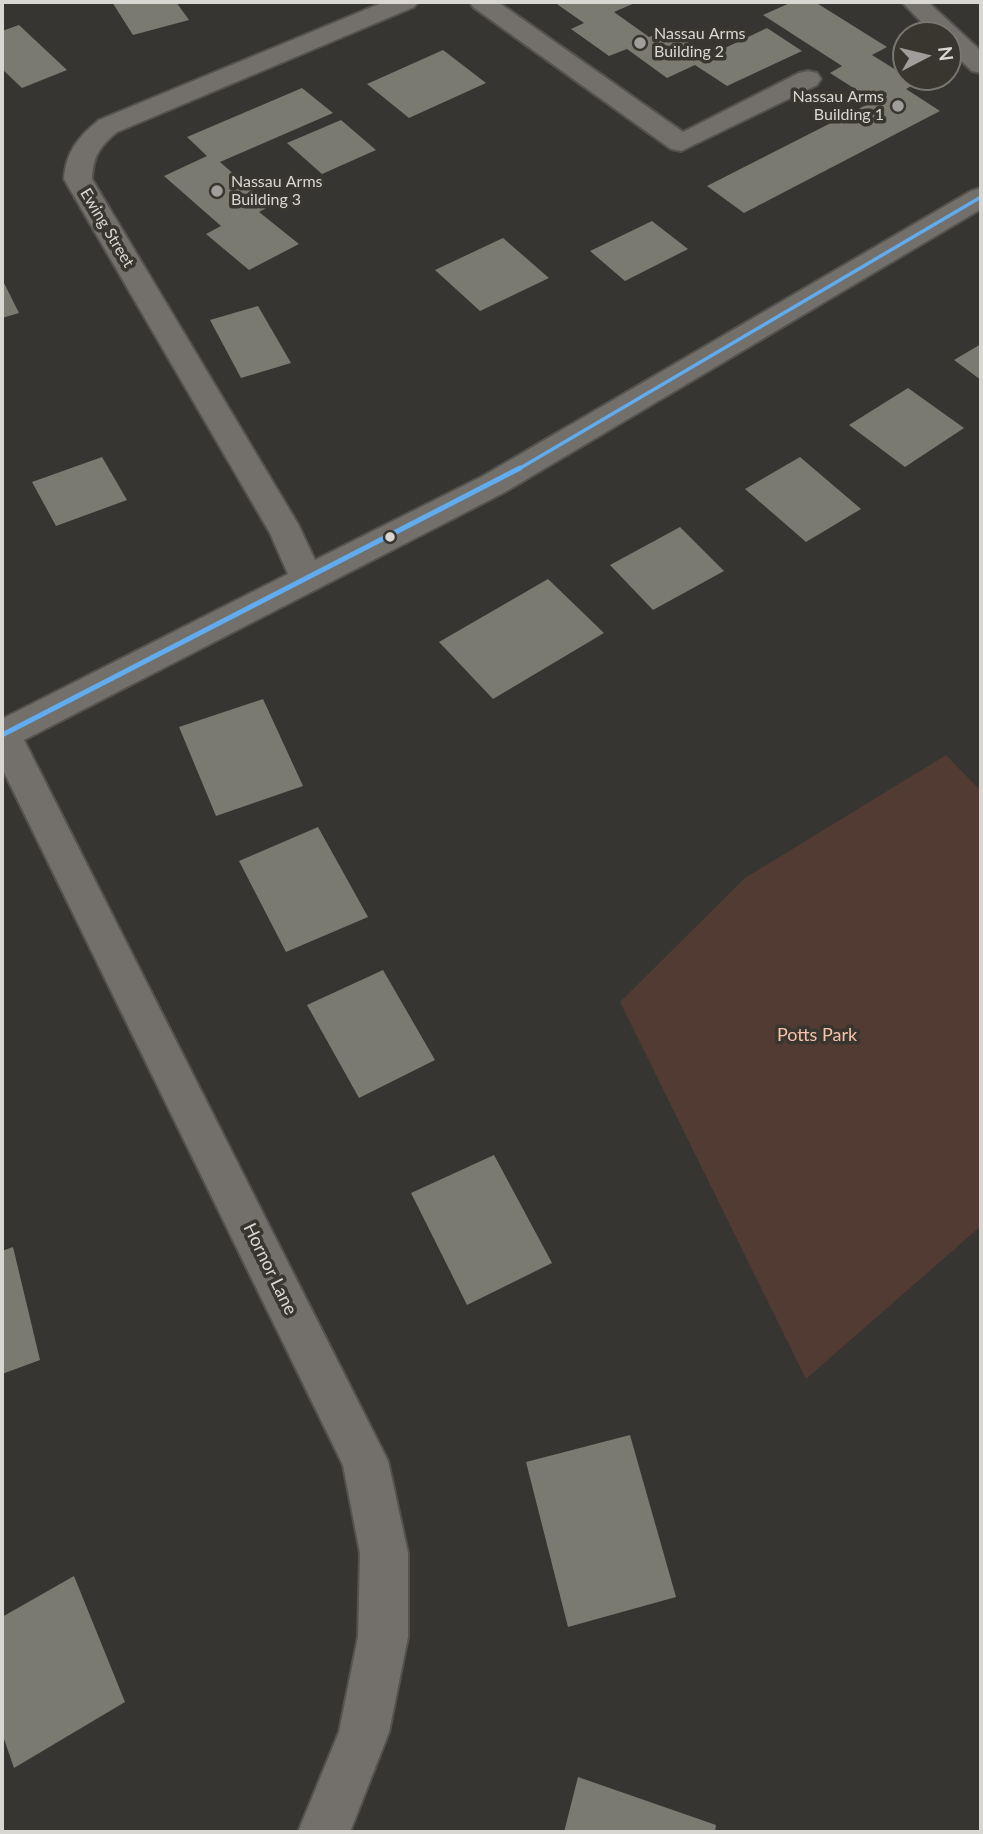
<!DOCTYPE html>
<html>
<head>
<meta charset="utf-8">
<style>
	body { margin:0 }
	#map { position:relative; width:983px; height:1834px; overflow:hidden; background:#373531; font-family:Lato,sans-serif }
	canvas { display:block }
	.frame { position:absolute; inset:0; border:4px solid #d8d7d2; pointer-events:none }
	.north { position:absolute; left:892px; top:21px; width:70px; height:70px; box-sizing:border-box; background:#39362f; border:2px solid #797670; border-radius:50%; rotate:83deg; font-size:19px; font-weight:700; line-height:28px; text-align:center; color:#d8d7d2 }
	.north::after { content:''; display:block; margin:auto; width:24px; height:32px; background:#a09e9a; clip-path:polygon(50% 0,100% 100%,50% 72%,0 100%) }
</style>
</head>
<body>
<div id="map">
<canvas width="983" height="1834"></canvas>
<div class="frame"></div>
<div class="north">N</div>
</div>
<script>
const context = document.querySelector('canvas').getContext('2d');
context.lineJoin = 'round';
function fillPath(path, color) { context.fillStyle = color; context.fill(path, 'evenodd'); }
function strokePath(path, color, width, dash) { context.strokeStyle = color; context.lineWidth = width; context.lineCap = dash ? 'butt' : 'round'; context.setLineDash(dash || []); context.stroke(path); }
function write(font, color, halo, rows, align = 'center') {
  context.font = font + ' Lato,sans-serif'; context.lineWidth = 7; context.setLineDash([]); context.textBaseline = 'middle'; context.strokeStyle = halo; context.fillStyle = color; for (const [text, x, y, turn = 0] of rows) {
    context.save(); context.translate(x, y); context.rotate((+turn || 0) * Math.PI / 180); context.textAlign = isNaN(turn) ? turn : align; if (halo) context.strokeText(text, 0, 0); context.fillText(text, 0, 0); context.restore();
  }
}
fillPath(new Path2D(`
	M946,755L981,791V1226L806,1379L620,1002L745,878Z`), '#513b32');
fillPath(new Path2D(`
	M112,2H176L189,20L133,35Z
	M554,2H637L614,12L649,37L669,29L708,56L767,28L802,51L727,86L695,65L667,78L627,49L609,56L571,29L584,23Z
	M792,2H815L887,47L872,55L917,83L906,89L940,111L744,213L707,186L874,101L830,73L842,66L763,15Z
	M19,25L67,70L22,88L2,69V31Z
	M443,50L486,83L409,118L367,84Z
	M302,88L333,113L220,162L270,206L259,212L299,244L249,270L206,234L221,226L164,176L207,156L187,137Z
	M341,120L376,150L322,174L287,143Z
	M652,221L688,249L625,281L590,251Z
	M503,238L549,278L480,311L435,270Z
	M2,279L19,313L2,318Z
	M258,306L291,363L241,378L210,320Z
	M981,344V380L954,360Z
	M908,388L964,428L905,467L849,425Z
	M102,457L127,500L56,526L32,482Z
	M800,457L861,509L806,542L745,489Z
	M680,527L724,571L653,610L610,565Z
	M548,579L604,633L493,699L439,642Z
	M263,699L303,786L216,816L179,727Z
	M318,827L368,917L286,952L239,861Z
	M383,970L435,1060L359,1098L307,1005Z
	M494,1155L552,1263L467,1305L411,1193Z
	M13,1247L40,1360L2,1374V1251Z
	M630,1435L676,1597L568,1627L526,1462Z
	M74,1576L125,1702L14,1768L2,1733V1617Z
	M578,1777L716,1825L715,1832H564Z`), '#7a7a70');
const minor = new Path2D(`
	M384,2H418L414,7L117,132C100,146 93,156 92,179L298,524L315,560L483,476L971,191L981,188V209L505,492L24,740L388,1461L408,1553V1637L389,1732L350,1832H298L339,1732L358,1637L360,1553L343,1465L2,768V719L288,574L270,533L64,179C66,152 78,137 99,120Z
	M470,2H498L683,132L799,73L808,71L817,73L821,79L817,85L681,151L671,149L473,7Z
	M902,2H928L981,51V73L972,71L948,48V35H934Z`);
strokePath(minor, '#53524f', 4);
fillPath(minor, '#736f6a');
strokePath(new Path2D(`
	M517,470L981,197`), '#60acee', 3.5);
strokePath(new Path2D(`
	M2,735L520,468`), '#60acee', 5);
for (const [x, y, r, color] of [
	[640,43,7,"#a09e9a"],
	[898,106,7,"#a09e9a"],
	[217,191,7,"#a09e9a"],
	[390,537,6,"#d8d7d2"]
]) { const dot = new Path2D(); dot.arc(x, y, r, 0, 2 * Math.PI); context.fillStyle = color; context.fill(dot); strokePath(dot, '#39362f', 2.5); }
write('16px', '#d8d7d2', '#39362f', [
	["Nassau Arms",654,34],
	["Building 2",654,52],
	["Nassau Arms",884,97,"right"],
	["Building 1",884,115,"right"],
	["Nassau Arms",231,182],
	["Building 3",231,200]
], 'left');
write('16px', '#d8d7d2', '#39362f', [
	["Ewing Street",107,228,59]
]);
write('18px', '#f9c2aa', '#39362f', [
	["Potts Park",817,1035]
]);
write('18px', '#d8d7d2', '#39362f', [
	["Hornor Lane",270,1269,64]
]);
</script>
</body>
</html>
